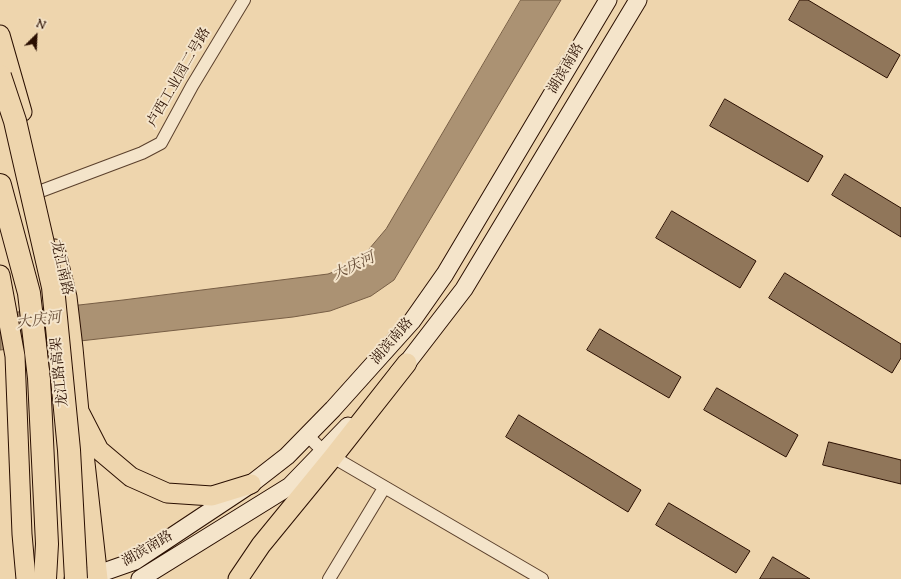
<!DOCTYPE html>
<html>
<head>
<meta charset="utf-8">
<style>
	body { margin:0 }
	#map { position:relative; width:901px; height:579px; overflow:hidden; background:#eed5ad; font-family:"Sorts Mill Goudy",serif }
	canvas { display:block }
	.north { position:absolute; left:16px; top:16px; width:40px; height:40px; -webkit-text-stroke:3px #f4e4ca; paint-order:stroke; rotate:24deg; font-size:11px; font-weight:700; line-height:16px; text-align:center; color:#2a0f01 }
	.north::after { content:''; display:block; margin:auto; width:14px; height:18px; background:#2a0f01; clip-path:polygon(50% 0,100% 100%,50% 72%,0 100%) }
</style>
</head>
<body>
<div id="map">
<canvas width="901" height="579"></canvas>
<div class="north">N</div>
</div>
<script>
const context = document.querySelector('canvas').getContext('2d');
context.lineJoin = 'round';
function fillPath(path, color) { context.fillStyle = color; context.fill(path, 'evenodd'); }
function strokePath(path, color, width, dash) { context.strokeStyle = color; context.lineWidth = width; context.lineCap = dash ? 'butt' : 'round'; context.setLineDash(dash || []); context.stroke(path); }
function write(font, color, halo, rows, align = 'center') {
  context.font = font + ' "Sorts Mill Goudy","Noto Serif SC",serif'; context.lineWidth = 4; context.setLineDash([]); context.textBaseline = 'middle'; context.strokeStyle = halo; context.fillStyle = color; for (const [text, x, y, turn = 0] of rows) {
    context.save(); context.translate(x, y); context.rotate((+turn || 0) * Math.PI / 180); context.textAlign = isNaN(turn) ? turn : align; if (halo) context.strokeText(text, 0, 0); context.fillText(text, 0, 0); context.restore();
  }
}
const water = new Path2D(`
	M521,0H561L394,280L371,296L330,311L293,317L0,350V314L123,300L328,274L344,268L364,255L386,229Z`);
fillPath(water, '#ab9273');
strokePath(water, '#775e45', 1);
const building = new Path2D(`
	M800,0H808L900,55L887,78L789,20Z
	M725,99L823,156L808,182L710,126Z
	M845,174L901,208V237L832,195Z
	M672,211L756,261L740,288L656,238Z
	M785,273L901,344V358L892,373L769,298Z
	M600,329L681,377L669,398L587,350Z
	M717,388L798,435L786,457L704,410Z
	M519,415L641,490L628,512L506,437Z
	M829,442L901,460V484L823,465Z
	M669,503L750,551L736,573L656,525Z
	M773,557L810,579H760Z`);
fillPath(building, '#90765a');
strokePath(building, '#2a0f01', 1);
const street = new Path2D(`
	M41,191L142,153L161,143L192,86L244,0
	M307,435L323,451L333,457L542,579
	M329,579L384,488`);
const secondary = new Path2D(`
	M398,373L407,363L464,289L638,0
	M73,579L98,574L135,561L251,484L287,456L333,409L412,321L445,274L608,0
	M140,579L290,486L348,426`);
const primary = new Path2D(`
	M0,35L22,112
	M55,249L67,297L73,348L79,412L78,458
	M0,275L15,356L22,534L26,579
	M80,413L99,450L131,477L167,493L212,496L251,484
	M83,445L98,579
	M238,579L261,545L333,457L407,363`);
const highway = new Path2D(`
	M0,185L29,293L39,378L47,544L45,579`);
strokePath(street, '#5b402c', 14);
strokePath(secondary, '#2a0f01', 19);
strokePath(primary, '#2a0f01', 21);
strokePath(highway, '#2a0f01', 24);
strokePath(street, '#f4e4ca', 12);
strokePath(secondary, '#f4e4ca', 17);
strokePath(primary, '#eed5ad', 19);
strokePath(highway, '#eed5ad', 22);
const highwayBridge = new Path2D(`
	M0,76L15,121L53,287L69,450L76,579`);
strokePath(highwayBridge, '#2a0f01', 24, []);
strokePath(highwayBridge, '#eed5ad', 22);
write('14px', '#2a0f01', '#f4e4ca', [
	["湖滨南路",567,69,-59],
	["卢西工业园二号路",180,78,-60],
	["龙江南路",60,268,77],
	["湖滨南路",393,342,-49],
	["龙江路高架",61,372,-96],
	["湖滨南路",148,550,-30]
]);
write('italic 15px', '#644a34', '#f4e4ca', [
	["大庆河",354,268,-25],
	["大庆河",39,322,-8]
]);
</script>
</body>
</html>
